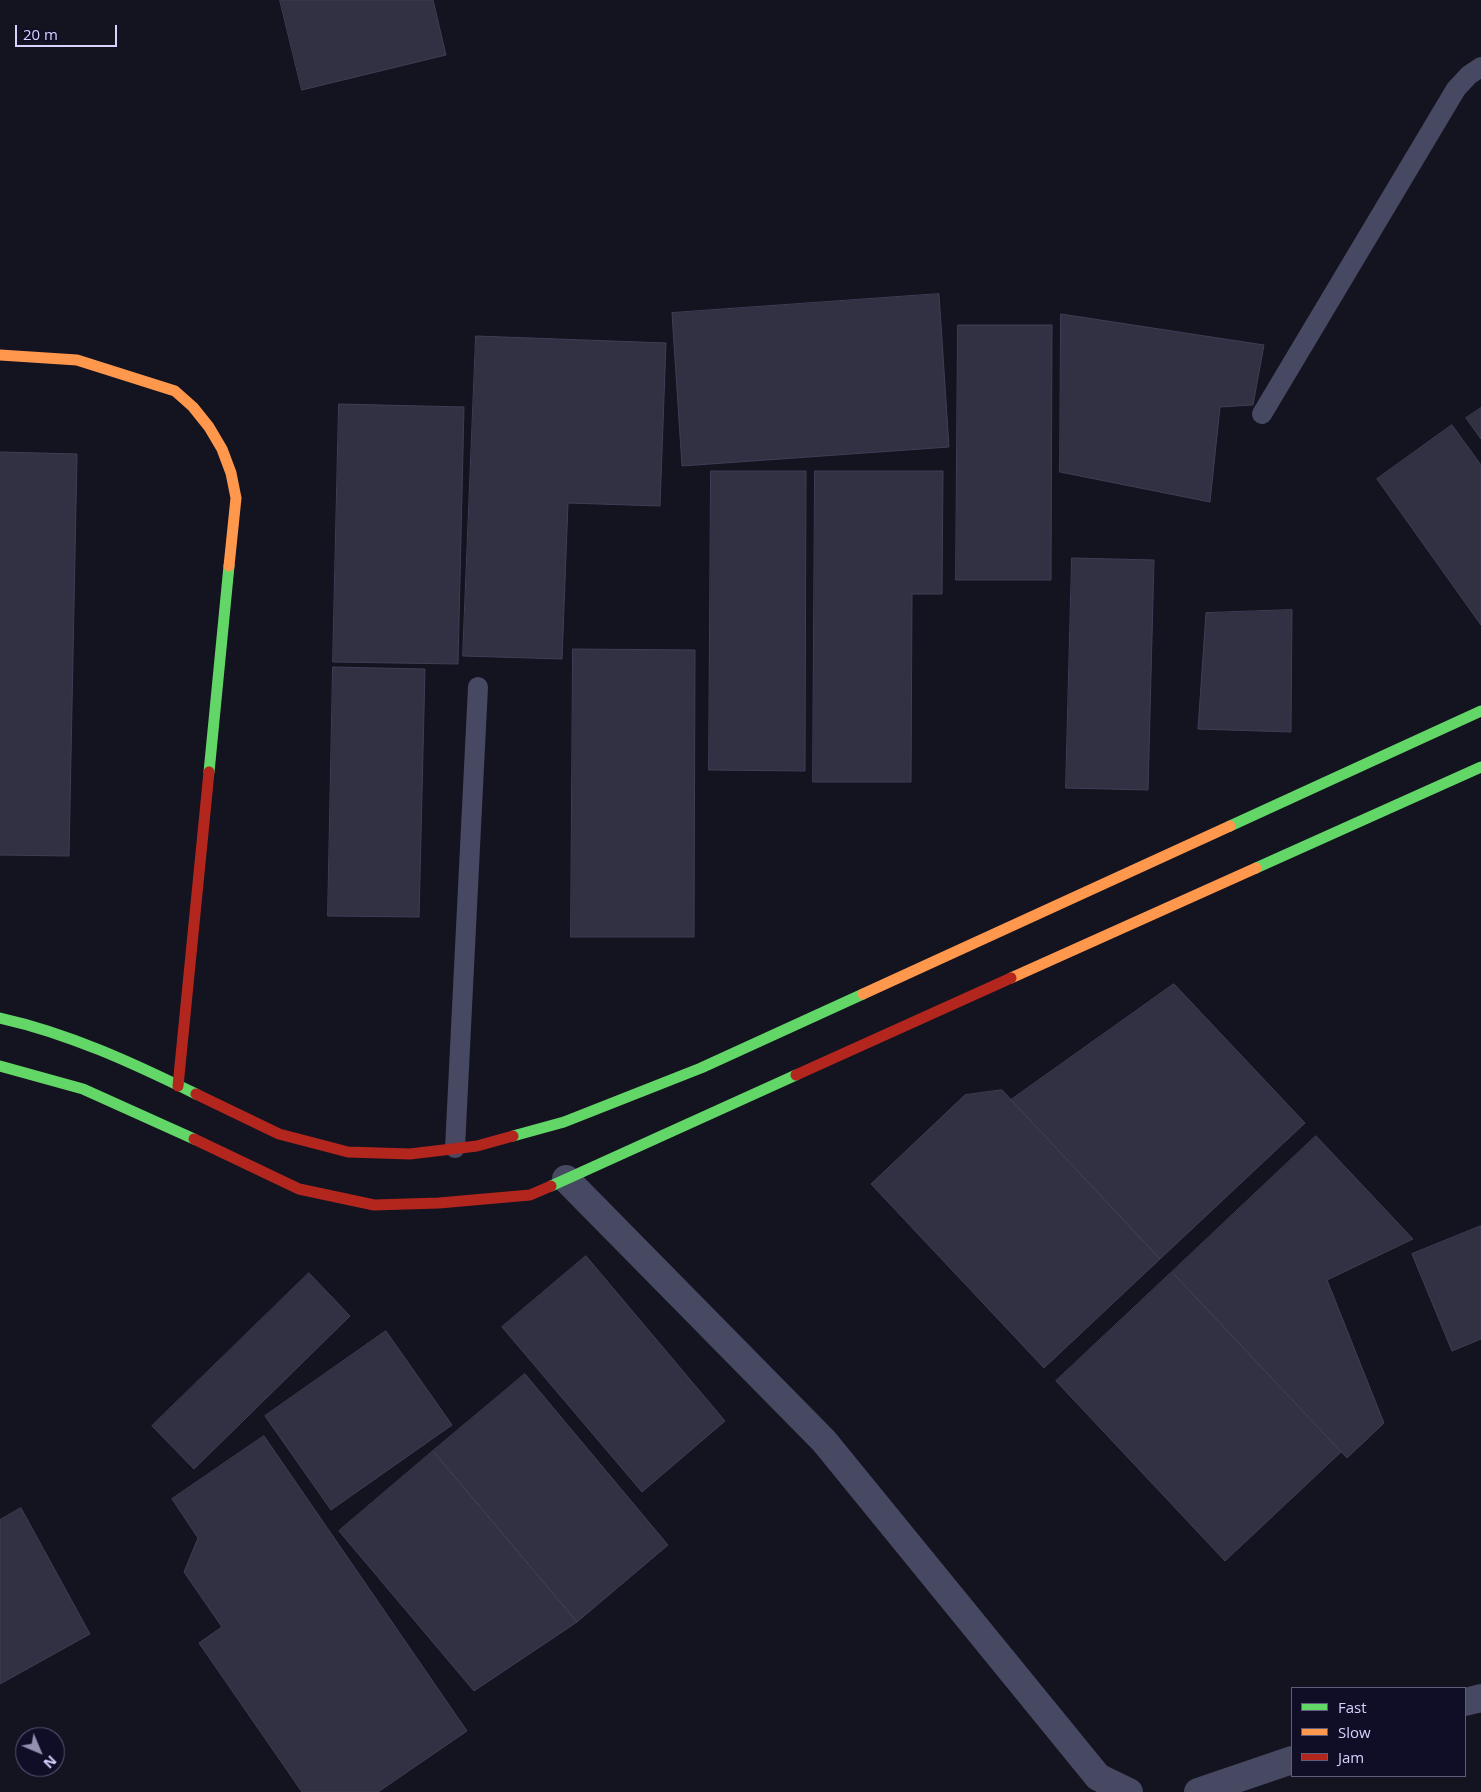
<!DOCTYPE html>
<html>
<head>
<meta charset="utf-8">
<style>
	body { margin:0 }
	#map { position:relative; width:1481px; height:1792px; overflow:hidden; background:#141320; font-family:"Open Sans",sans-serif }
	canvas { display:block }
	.legend { position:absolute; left:1291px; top:1687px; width:175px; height:90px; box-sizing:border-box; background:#100d26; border:1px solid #5f5c7d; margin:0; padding:6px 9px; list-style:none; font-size:15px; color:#d5d3ff }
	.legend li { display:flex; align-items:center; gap:10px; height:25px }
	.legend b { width:25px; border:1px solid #5f5c7d }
	.north { position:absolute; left:15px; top:1727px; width:50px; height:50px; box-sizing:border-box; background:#100d26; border:1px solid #5f5c7d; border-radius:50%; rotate:135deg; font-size:14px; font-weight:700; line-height:20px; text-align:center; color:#d5d3ff }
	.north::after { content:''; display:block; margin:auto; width:18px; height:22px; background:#9190b1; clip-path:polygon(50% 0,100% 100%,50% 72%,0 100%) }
	.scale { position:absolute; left:15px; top:25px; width:102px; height:22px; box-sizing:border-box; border:2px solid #d5d3ff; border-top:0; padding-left:6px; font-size:15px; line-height:18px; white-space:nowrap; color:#d5d3ff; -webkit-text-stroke:4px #100d26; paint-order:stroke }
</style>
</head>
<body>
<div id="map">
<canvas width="1481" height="1792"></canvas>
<ul class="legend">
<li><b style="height:6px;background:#63d668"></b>Fast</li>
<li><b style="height:6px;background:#ff974d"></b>Slow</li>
<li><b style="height:6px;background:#b3261e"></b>Jam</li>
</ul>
<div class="north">N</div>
<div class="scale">20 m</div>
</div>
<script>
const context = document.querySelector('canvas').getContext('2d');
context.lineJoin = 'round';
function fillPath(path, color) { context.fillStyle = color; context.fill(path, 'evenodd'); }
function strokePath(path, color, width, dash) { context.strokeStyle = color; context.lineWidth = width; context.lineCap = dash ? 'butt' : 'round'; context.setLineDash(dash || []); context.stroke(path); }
const building = new Path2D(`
	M280,0H433L446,55L302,90Z
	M939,294L949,447L682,466L672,313Z
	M1061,314L1264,345L1253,405L1220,407L1210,502L1060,472Z
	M958,325H1052L1051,580H956Z
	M476,336L666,343L660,506L568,503L562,659L463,656Z
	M339,404L464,407L458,664L333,662Z
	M1481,408V439L1466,418Z
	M1452,425L1481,465V625L1377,479Z
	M0,452L77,454L69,856L0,855Z
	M711,471H806L805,771L709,770Z
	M815,471H943L942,594H912L911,782H813Z
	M1072,558L1154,560L1148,790L1066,788Z
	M1292,610L1291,732L1198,729L1206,613Z
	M573,649L695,650L694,937H571Z
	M333,667L425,669L419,917L328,916Z
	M1174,984L1305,1123L1160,1259L1011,1100Z
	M1002,1090L1160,1259L1044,1368L871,1184L965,1095Z
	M1316,1136L1413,1239L1327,1280L1384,1423L1347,1458L1172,1272Z
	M1481,1226V1339L1452,1351L1412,1254Z
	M586,1256L725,1421L642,1492L502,1327Z
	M1172,1272L1341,1452L1225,1561L1056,1381Z
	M309,1273L350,1316L194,1469L152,1426Z
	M386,1331L452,1425L331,1510L265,1416Z
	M525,1374L668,1545L577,1622L433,1451Z
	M264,1436L467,1731L378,1792H302L199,1643L222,1627L184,1572L198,1538L172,1499Z
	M433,1451L577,1622L474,1691L339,1531Z
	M21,1508L90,1634L0,1684V1520Z`);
fillPath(building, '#323143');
strokePath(building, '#403d55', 1);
strokePath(new Path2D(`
	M1262,414L1456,89L1469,75L1481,67
	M455,1148L478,687`), '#474862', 20);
strokePath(new Path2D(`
	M566,1179L824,1441L1098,1777L1129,1792
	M1465,1702L1481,1698
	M1198,1792L1292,1760`), '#474862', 28);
strokePath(new Path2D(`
	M209,772L229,566
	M1230,826L1481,711
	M1256,868L1481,767
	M0,1018C68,1033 133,1063 196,1094
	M0,1066L83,1089L194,1139
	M513,1136L564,1122L701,1068L863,994
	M551,1186L796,1075`), '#63d668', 11);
strokePath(new Path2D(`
	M0,355L77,360L175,391L193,407L209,427L222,449L231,473L236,498L229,566
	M1011,978L1256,868
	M863,994L1230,826`), '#ff974d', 11);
strokePath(new Path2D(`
	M796,1075L1011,978
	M178,1086L209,772
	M196,1094L279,1134L348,1152L410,1154L477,1146L513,1136
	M194,1139L299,1189L374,1205L439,1203L530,1195L551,1186`), '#b3261e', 11);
</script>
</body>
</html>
